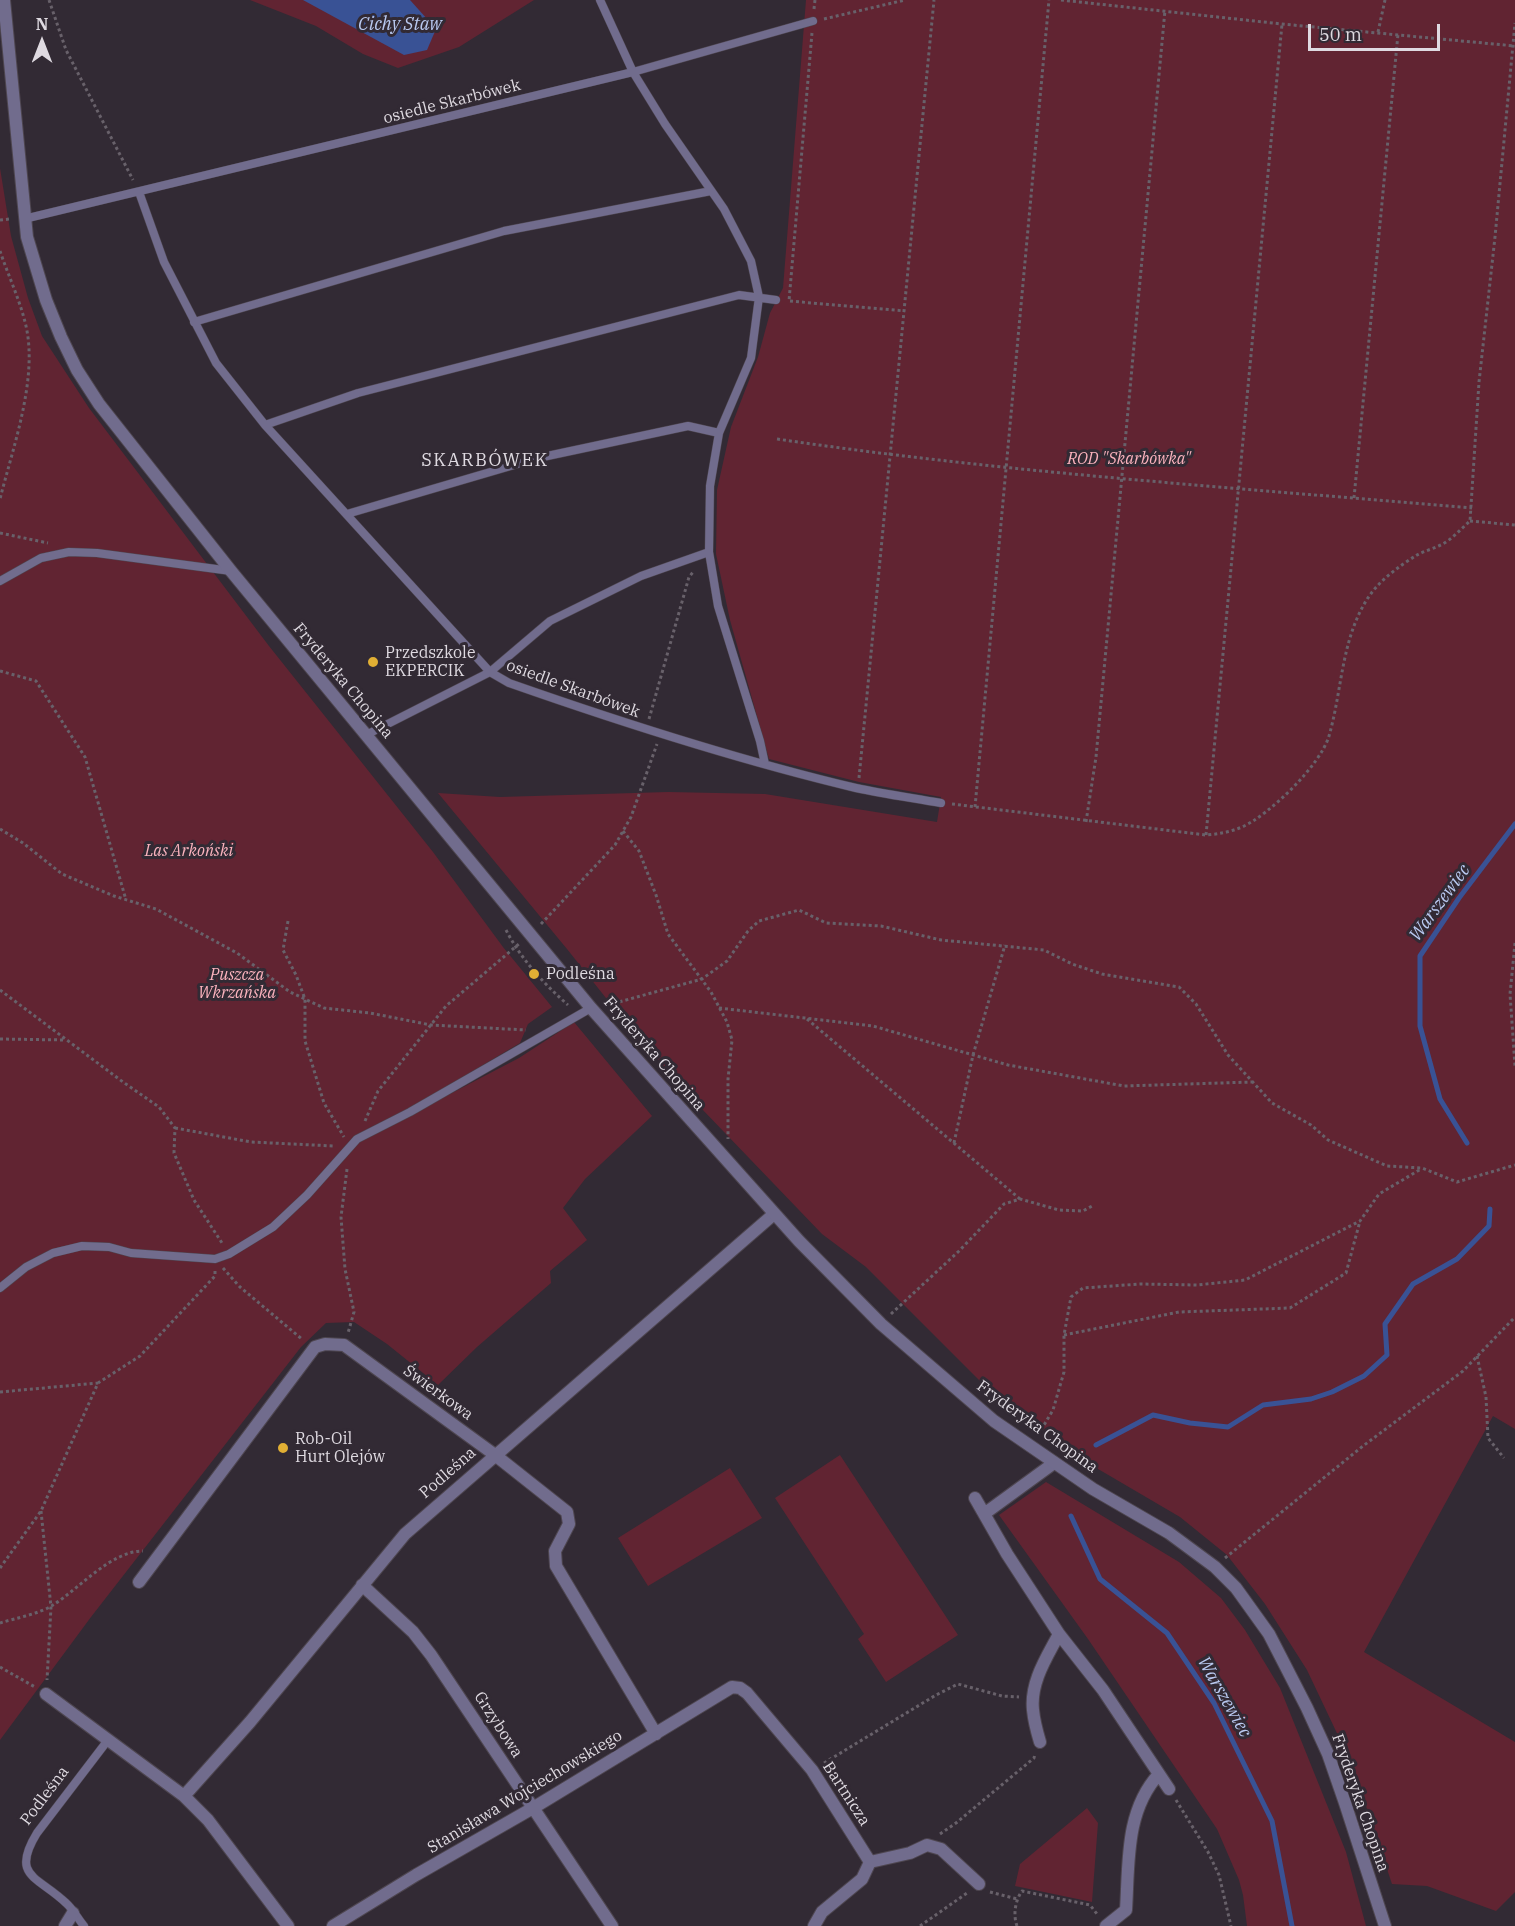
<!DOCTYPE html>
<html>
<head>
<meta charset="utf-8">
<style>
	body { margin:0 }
	#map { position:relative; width:1515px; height:1926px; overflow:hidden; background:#322a34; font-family:"IBM Plex Serif",serif }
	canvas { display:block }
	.north { position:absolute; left:12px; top:12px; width:60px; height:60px; -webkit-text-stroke:4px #322a34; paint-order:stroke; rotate:0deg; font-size:16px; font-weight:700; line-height:24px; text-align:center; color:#dfdae1 }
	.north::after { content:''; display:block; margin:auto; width:21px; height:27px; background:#dfdae1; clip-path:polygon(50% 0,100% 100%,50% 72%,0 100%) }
	.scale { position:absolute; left:1308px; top:24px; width:132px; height:27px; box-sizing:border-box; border:3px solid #dfdae1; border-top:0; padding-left:8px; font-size:18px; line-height:21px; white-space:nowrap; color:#dfdae1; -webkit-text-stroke:4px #322a34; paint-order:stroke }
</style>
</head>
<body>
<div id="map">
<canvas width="1515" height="1926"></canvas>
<div class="north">N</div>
<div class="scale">50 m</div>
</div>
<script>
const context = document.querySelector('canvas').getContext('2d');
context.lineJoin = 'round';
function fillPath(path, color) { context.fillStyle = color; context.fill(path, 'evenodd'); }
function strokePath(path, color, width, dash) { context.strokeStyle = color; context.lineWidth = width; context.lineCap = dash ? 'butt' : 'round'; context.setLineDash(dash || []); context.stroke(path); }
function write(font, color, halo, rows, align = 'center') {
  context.font = font + ' "IBM Plex Serif",serif'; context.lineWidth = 6; context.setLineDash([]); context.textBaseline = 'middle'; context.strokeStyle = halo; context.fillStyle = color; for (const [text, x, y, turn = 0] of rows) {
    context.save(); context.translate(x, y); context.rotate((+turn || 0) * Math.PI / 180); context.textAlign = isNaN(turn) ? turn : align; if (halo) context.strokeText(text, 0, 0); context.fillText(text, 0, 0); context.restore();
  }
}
fillPath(new Path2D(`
	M250,0H534L459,47L398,68L363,54L316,26Z
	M806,0H1515V1429L1493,1416L1364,1652L1515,1742V1892L1496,1911L1427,1886L1392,1884L1353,1767L1307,1670L1265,1604L1227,1555L1180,1517L1093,1466L989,1390L866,1267L822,1234L701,1108L633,1032L567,949L438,793L500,797L668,792L765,794L937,822L941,797L859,782L769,759L730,620L716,554L717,490L731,427L758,357L770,313L783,288Z
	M0,168L11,236L28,298L42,336L89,408L269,646L433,852L503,947L552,1007L528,1024L520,1043L451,1084L446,1096L519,1058L574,1022L652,1116L585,1179L563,1208L587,1240L550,1271L551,1283L477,1347L438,1385L387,1344L354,1322L326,1323L301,1347L91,1617L0,1740Z
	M840,1455L958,1635L886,1682L858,1639L864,1634L775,1498Z
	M730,1468L762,1518L648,1586L618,1538Z
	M1046,1482L1179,1562L1221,1598L1245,1630L1280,1688L1346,1852L1366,1926H1247L1243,1895L1239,1880L1217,1829L1088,1639L999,1515Z
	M1087,1808L1098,1823L1092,1902L1015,1886L1020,1864Z`), '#612432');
fillPath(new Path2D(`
	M303,0H410L436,29L427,50L404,55Z`), '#395295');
strokePath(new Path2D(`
	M1467,1143L1440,1099L1420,1026V956L1459,898L1515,824
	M1096,1445L1153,1415L1190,1423L1228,1427L1263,1405L1311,1399L1332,1392L1364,1376L1387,1355L1385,1324L1413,1284L1457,1259L1489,1226L1490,1209
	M1071,1516L1100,1579L1167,1633L1214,1703L1272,1821L1292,1926`), '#395295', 5);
const service = new Path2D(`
	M600,0L633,72L665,124L724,209L751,261L759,297L751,358L719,433L710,486L709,552L718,606L760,741L765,764
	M139,192L164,262L216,363L265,425L490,672L509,683C623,723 738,760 856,788C884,794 913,798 941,803
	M24,219L633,72L813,21
	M194,322L504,231L711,191
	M265,425L358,393L739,295L776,300
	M347,514L538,458L688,426L719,433
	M0,581L41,558L69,552L97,553L231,571
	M366,735L490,672L550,621L641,576L709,552
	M0,1288L26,1267L53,1253L82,1246L109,1247L131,1253L215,1259L229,1254L273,1227L307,1195L357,1139L410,1112L591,1008
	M84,1926C78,1919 73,1909 66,1903C38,1876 10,1877 37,1833L108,1740`);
const minor = new Path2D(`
	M975,1498L1007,1554L1059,1634C1047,1657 1030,1682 1033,1710C1034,1721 1037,1732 1040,1742
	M984,1514L1054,1463
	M139,1582L315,1347L325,1344L344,1345L495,1455L567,1512L569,1524L555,1551L556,1566L656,1734
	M362,1585L413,1632L431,1655L612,1926
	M1059,1634L1103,1690L1169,1789
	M46,1694L184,1796L208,1820L288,1926
	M184,1796L250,1722L405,1534L774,1214
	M870,1862L910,1853L927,1845L941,1849L979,1884
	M65,1926L73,1913
	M333,1926L416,1875L533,1808L732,1687L740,1688L747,1693L812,1770L870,1862L862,1879L822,1912L814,1926
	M1106,1926L1126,1910C1129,1863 1125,1811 1159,1774`);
const tertiary = new Path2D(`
	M4,0L27,237L46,300L61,337L77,370L99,404L231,571L591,1008L799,1241L881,1324L994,1421L1093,1489L1169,1533L1215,1567L1236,1588L1269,1634L1307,1708L1328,1754L1345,1803L1385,1926`);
strokePath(service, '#4e4650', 9);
strokePath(minor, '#4e4650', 14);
strokePath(tertiary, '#4e4650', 14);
strokePath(new Path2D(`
	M49,0L66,50L133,180
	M1061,0L1282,24L1515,46
	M814,9L815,0
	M824,19L905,0
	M1378,32L1385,0
	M812,33L789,301L905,311
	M0,220L10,219
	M0,251C8,275 20,300 26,326C38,379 13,447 0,499
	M777,439C1007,473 1240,488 1472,508
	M1354,498L1398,34
	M1470,521L1515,525
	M0,533L48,543
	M0,671L36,681L85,757L126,900
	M649,719L689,577L694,571
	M859,778L934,0
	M952,804L1206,835C1219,834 1230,832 1242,827C1269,815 1320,766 1329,736C1342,691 1341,642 1366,601C1377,582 1399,566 1417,555C1426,550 1437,548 1446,542C1455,536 1462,528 1470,521L1479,382L1495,237L1515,23
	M975,807L1049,0
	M1086,822L1096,757L1165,10
	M0,829L23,843L62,874L114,896L156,909L237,953L290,992L324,1008L370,1013L431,1025L526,1030
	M623,831L639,851L656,895L668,934L711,992L727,1022L732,1040L728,1079V1139
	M1206,835L1282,24
	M288,921L283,950L296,975L305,999V1041L324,1103L344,1137
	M541,924L615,845L631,817L657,744
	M506,930C521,959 543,983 568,1005
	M1515,943L1510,994L1515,1066
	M0,990L123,1082L159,1107L175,1128L174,1153L194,1200L222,1243
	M608,1005L702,979L727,961L748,931L759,921L799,910L826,923L881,926L941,940L1044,950L1072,964L1102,974L1179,987L1196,1004L1228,1055L1272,1103L1311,1125L1328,1140L1387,1166L1422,1168L1457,1182L1515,1165
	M719,1008L873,1026L1008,1065L1124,1086L1252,1082
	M807,1019L1020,1199
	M0,1039L66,1040
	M365,1121L378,1091L446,1006L520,943
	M175,1128L251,1142L334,1146
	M954,1143L973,1055L1005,945
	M347,1169L341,1217L345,1269L354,1312L348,1333
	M223,1268L240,1287L303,1340
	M891,1314L959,1251L1004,1204L1020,1199L1059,1210L1083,1211L1094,1205
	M1064,1335L1179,1312L1290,1308L1346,1273L1360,1221
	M1477,1356L1486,1397L1488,1438L1504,1458
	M0,1392L98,1383
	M1038,1435L1053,1410L1064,1372V1335L1071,1297L1083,1288L1140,1284L1197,1285L1245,1280L1360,1221L1379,1194L1421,1169
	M41,1511L51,1607L47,1680
	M1225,1558L1363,1446L1463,1371L1515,1317
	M0,1568L41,1511L98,1383L140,1356L215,1276V1270
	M0,1623C16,1618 39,1614 53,1605C80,1588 111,1551 143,1551
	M0,1667L35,1687
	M824,1763L936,1695L958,1684L1002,1696L1019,1697
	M1176,1800L1208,1852L1219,1875L1231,1926
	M940,1834L956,1823L1034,1758L1035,1754
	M990,1892L1017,1899
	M920,1926L967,1893
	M1017,1926C1013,1915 1015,1901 1022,1891L1090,1905L1097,1914`), '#68616a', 3, [3, 3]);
strokePath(service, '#716c8d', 8);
strokePath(minor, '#716c8d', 12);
strokePath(tertiary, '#716c8d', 12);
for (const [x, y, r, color] of [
	[373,662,6,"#e1af34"],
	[534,974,6,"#e1af34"],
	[283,1448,6,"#e1af34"]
]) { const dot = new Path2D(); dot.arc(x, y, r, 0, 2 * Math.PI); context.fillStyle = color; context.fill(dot); strokePath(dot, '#322a34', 2); }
write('16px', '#dfdae1', '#322a34', [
	["osiedle Skarbówek",452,102,-14],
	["Fryderyka Chopina",343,681,50],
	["osiedle Skarbówek",573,689,20],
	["Fryderyka Chopina",654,1054,49],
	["Świerkowa",438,1393,36],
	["Fryderyka Chopina",1037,1427,36],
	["Podleśna",448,1473,-41],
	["Grzybowa",498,1725,57],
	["Stanisława Wojciechowskiego",525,1792,-31],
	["Bartnicza",846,1794,57],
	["Podleśna",45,1796,-53],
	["Fryderyka Chopina",1360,1803,71]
]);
write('italic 16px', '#fcb3be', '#322a34', [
	["ROD \"Skarbówka\"",1129,459],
	["Las Arkoński",189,851],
	["Puszcza",237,975],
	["Wkrzańska",237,993]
]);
write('16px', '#dfdae1', '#322a34', [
	["Przedszkole",385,653],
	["EKPERCIK",385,671],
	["Podleśna",546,974],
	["Rob-Oil",295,1439],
	["Hurt Olejów",295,1457]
], 'left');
write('italic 18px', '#b9c9f0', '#322a34', [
	["Cichy Staw",400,25],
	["Warszewiec",1440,903,-54],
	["Warszewiec",1224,1697,60]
]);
context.letterSpacing = '1.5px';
write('18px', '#dfdae1', '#322a34', [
	["SKARBÓWEK",485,461]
]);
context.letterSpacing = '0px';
</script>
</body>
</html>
